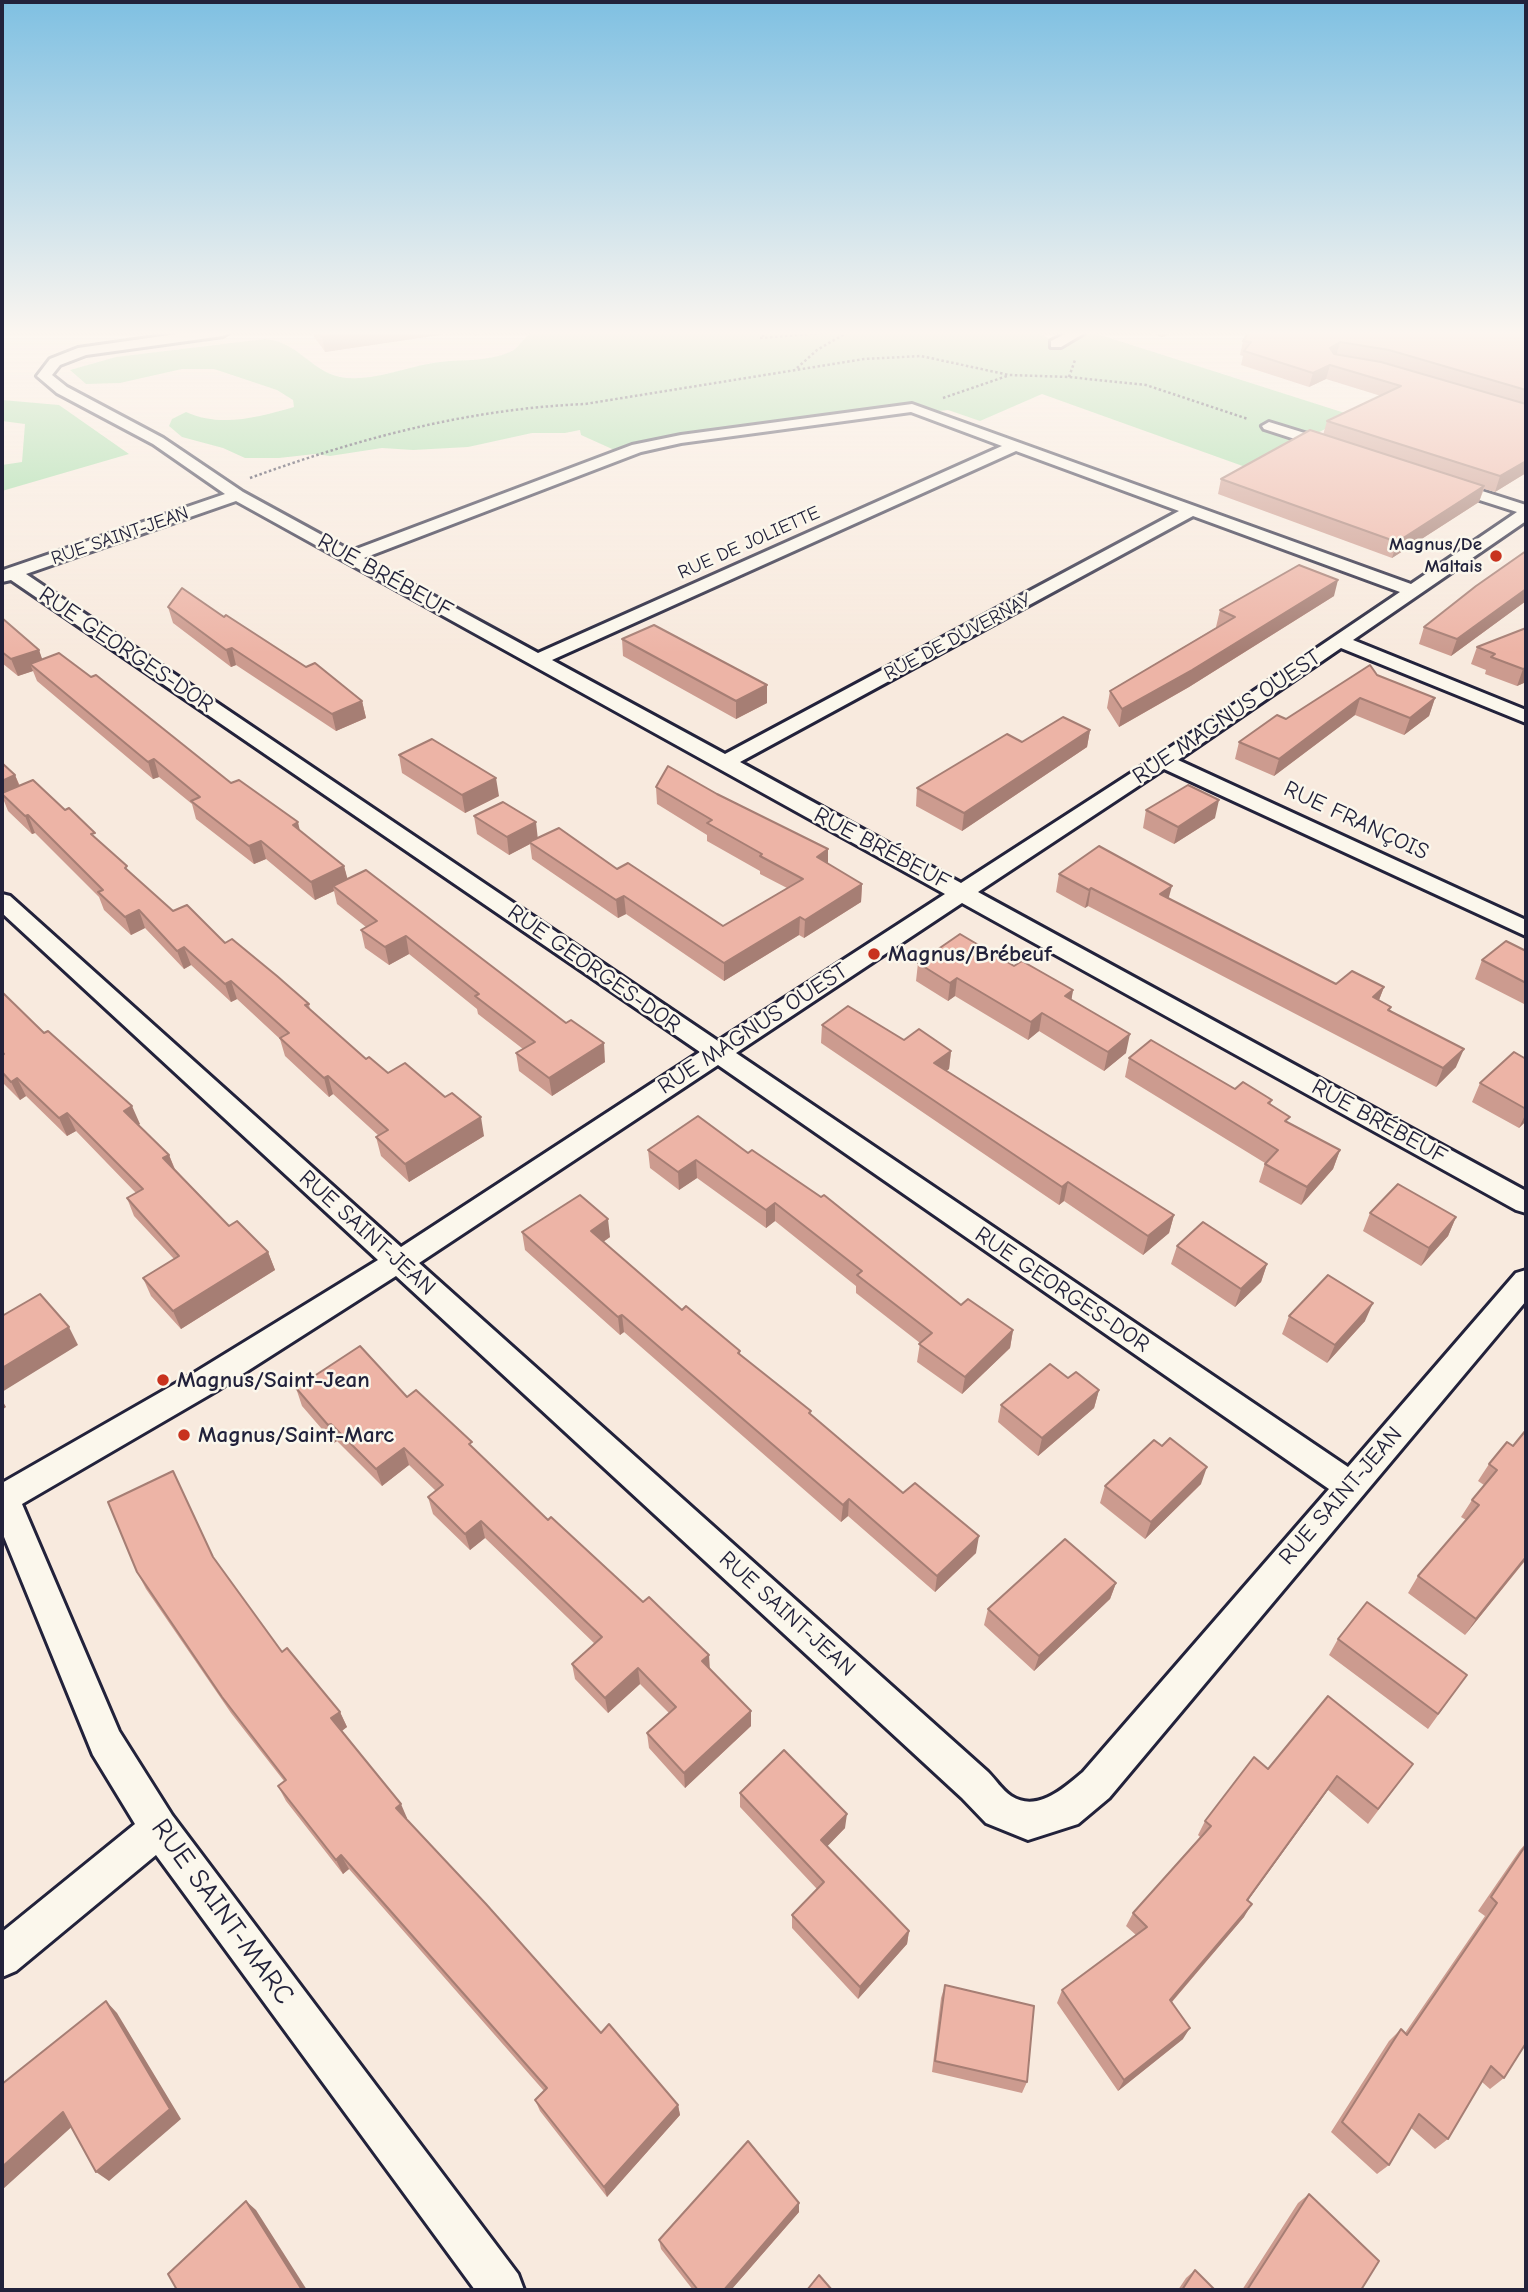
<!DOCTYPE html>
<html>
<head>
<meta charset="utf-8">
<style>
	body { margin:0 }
	#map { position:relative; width:1528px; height:2292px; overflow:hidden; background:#f8eade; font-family:"Comic Neue",sans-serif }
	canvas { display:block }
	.frame { position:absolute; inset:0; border:4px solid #22223b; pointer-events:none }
</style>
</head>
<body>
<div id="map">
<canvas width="1528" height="2292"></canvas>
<div class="frame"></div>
</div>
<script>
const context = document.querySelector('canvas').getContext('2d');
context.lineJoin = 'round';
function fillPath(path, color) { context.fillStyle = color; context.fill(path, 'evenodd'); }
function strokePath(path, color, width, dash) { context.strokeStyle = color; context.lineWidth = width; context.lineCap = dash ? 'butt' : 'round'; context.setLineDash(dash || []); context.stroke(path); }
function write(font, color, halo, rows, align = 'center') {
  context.font = font + ' "Comic Neue",sans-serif'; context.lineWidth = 5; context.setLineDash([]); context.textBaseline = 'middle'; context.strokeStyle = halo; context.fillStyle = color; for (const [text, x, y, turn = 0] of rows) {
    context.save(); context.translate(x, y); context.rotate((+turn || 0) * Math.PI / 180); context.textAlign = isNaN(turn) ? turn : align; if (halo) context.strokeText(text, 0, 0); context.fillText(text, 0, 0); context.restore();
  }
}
fillPath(new Path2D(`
	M534,332H1039L1056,344L1080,332H1091L1351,415L1251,469L1042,394L980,421L948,410L681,439L621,453L581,435L580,430L565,433H532L468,447L413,450L382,448L330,456L315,454L279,458H245L223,448L182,437L169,426L172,419L186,412C222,428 258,417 294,407L293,400L277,390L214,369H182L120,383L86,384L70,370L116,357L265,339C297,341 311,371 340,377C373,383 409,365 441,362C465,359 487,362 510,352C520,348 523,336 534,332Z
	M2,400L59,405L129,454L2,491V465L22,462L25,424L2,421Z`), '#9ddca4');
const street = new Path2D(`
	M191,332H229L223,336L86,355L60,365L52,375L67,387L163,438L243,492L351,551L632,445L681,435L912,404L1411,584L1517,512L1442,488L1440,485L1442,482H1454L1526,505V521L1353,640L1526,710V723L1341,648L1178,760L1526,920V936L1164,769L978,892L1526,1191V1213L1516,1210L962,903L736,1053L1348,1467L1516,1273L1526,1270V1301L1109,1798L1078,1824L1028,1840L986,1823L962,1798L396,1276L216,1391L22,1504L119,1731L172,1815L518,2274L524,2290H475L156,1855L16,1971L2,1977V1932L135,1824L93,1755L2,1532V1483L194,1373L378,1260L2,913V894L10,896L401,1247L700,1052L11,580L2,582V571L6,569L225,494L153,444L57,393L37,376L50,359L78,348ZM911,412L1002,446L538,653L364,558L641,452L681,443ZM1016,451L1179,511L725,754L552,660ZM236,501L945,894L718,1041L26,574ZM1193,516L1400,592L1156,757L961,883L740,762ZM718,1065L1329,1489L1083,1772C1064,1788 1037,1813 1011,1796C1002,1790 995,1779 988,1772L419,1263Z
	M1069,332H1086L1061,347H1051V341Z
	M1269,422L1337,443L1340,446L1332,451L1264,429L1262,426Z`);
strokePath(street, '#22223b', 6);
strokePath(new Path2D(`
	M768,332L760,338L836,332
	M797,368L817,350L848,332
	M1069,377L1075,360
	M943,398L1007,376
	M250,478C360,438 468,409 585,404L864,359L921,356L1009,375L1069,377L1146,385L1248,419`), '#22223b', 2.5, [2.5, 2.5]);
fillPath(street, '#fbf7ec');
fillPath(new Path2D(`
	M311,332H459L325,352Z
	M1147,332H1176L1162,337Z
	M1526,332V473L1495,492L1484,489L1479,502L1392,558L1218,494L1221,479L1323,435L1327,421L1381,396L1326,379L1309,387L1241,365L1243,356L1240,355L1243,341Z
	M1526,551V601L1451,656L1419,644L1424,627Z
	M1334,596L1189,687L1119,727L1107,708L1110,691L1217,627H1216L1220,610Z
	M168,607L224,617L362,701L366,718L336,731L236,665L231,667L173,623Z
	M2,618L39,650L42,660L231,783L300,831L344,866L347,879L605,1062L552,1096L519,1071L516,1053L523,1049L478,1014L477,1009L409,954L389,965L365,948L361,930L366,927L337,904L334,891L315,900L266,859L254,864L196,819L192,804L159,777L153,779L37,681L33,671L18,676L2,663Z
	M1526,628V682L1517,686L1485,674L1486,670L1471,664L1477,647Z
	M622,639L767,685V703L736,719L623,656Z
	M1377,675L1435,698L1429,716L1404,735L1355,715L1274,776L1235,759L1239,742Z
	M1090,730L1087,747L962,831L916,806L917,788L1022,742Z
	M399,755L499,796L465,813L402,773Z
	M2,763L15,775L20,786L98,840L129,871L173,911L225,943L309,1004L310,1010L366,1059L484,1136L409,1182L381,1156L376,1137L379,1136L333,1094L329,1097L285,1056L280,1039L237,999L231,1002L191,965L184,969L145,928L131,935L104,910L99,897L35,833L32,834L8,811L4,801H2Z
	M656,787L828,864L862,884L861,902L804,938L799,935L724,981L626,914L618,918L532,859L530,844L509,855L477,834L474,816L537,838L617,869L723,926L787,888L760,874V871L707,841V835L657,804Z
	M1146,810L1215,818L1174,844L1143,828Z
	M1059,874L1169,899L1336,984L1384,987L1379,1000L1456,1067L1436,1087L1088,906L1085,908L1056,892Z
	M1526,951V1005L1475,979L1482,960Z
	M918,963L1073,990L1071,1000L1126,1053L1104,1071L1039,1031L1028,1040L955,996L948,1001L916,981Z
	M2,992L140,1124L138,1125L169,1155L175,1169L229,1226L268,1252L275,1270L181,1329L151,1296L143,1278L174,1259L134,1216L127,1198L136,1193L76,1131L67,1136L26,1096L20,1100L2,1082Z
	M822,1025L904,1040L951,1051L949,1069L946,1071L1174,1215L1169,1233L1143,1255L1064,1201L1059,1205L821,1043Z
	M1129,1058L1272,1100L1270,1105L1288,1123L1340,1150L1333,1169L1301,1205L1259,1182L1265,1163L1125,1077Z
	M1526,1059V1121L1519,1128L1472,1102L1480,1083Z
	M648,1150L748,1153L961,1305L1013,1330L1010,1348L962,1394L917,1362L920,1343L856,1293V1286L775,1221L766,1228L697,1178L679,1190L650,1168Z
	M1370,1213L1456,1217L1448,1236L1421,1266L1363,1231Z
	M522,1232L610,1237L603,1242L682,1310L740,1351V1354L903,1493L976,1553L935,1592L848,1516L841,1522L624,1332L620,1335L525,1250Z
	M1177,1246L1267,1264L1261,1282L1235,1307L1171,1264Z
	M1289,1316L1365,1321L1327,1363L1282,1334Z
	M1068,1378L1099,1390L1094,1408L1038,1456L998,1422L1001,1405Z
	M296,1388L407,1397L474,1449L548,1520L710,1669L751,1711V1726L685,1788L649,1748L647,1733L669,1713L640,1684L608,1713L575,1679L572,1664L595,1644L485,1538L470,1550L433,1514L428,1497L436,1491L409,1465L382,1486L337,1441L334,1443L302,1406Z
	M1526,1430V1562L1525,1561L1465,1635L1408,1593L1418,1576L1466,1520L1461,1517L1472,1500L1484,1485L1478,1481L1489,1464L1513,1446Z
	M173,1471L214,1560L282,1652L340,1712L347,1727L341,1731L407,1818L406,1819L601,2033L678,2105L680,2115L607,2197L540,2111L535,2100L544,2091L349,1869L343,1874L286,1801L278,1786L284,1781L231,1713L146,1589L137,1572Z
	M1201,1484L1145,1539L1100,1503L1105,1486Z
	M1116,1583L1110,1599L1034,1671L984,1625L988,1609Z
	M1338,1639L1467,1675L1428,1729L1329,1655Z
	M1413,1764L1368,1824L1328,1790L1248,1900L1244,1917L1172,2002L1183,2039L1118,2091L1057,2003L1062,1990L1136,1935L1126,1926L1133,1913L1200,1837L1198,1835L1205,1821L1268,1769Z
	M740,1793L845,1828L827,1846L909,1931L907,1944L858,1999L792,1928V1915L817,1889L740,1807Z
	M1526,1843V2043L1504,2078L1490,2089L1482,2082L1448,2139L1435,2149L1411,2128L1389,2165L1377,2174L1331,2132L1389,2041L1401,2029L1405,2033L1485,1916L1478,1911L1520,1850Z
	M945,1985L1027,2082L1022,2093L932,2072L941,1998Z
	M1309,2194L1361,2290H1242L1298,2203Z
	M799,2212L731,2290H693L661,2249L659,2240Z
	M1195,2270L1215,2290H1178L1186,2278Z`), '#cc9b8f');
fillPath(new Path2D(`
	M358,332H459L325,352L322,337Z
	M475,332H485L475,336Z
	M1163,332H1176L1162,337Z
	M1340,342L1336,356L1330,348Z
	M1330,365L1326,379L1309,387L1313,373Z
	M1526,461V473L1495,492L1500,476Z
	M1484,486L1479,502L1392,558L1397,542Z
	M1338,580L1334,596L1189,687L1119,727L1122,709Z
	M1526,589V601L1451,656L1457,639Z
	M232,648L236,665L231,667L226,650Z
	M39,650L45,667L30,664L33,671L18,676L11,659Z
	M1526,668V682L1517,686L1523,669Z
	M767,685V703L736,719V701Z
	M1360,698L1355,715L1274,776L1279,759Z
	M1435,698L1429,716L1404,735L1410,718Z
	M362,701L366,718L336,731L332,714Z
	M1090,730L1087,747L962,831L964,813Z
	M154,759L159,777L153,779L148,762Z
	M15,775L22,793L2,794V781Z
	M496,778L499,796L465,813L462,795Z
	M1219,800L1215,818L1174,844L1178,827Z
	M28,815L35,833L32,834L25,816Z
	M298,822L302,840L293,825Z
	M536,822L538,840L529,842L530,844L509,855L507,837Z
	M261,841L266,859L254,864L249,846Z
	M828,849V867L817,857Z
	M344,866L349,884L333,886L334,891L315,900L311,882Z
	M862,884L861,902L804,938L805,920Z
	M1172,886L1167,904L1160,894Z
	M1091,888L1088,906L1085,908L1089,890Z
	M624,896L626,914L618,918L616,900Z
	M139,910L145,928L131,935L125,917Z
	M800,917L799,935L724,981V963Z
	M406,936L409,954L389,965L385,947Z
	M184,947L191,965L184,969L177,951Z
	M957,978L955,996L948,1001L950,983Z
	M231,981L237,999L231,1002L225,984Z
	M1384,987L1377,1005L1373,997Z
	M1073,990L1070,1009L1065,996Z
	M1042,1013L1039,1031L1028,1040L1031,1022Z
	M1130,1034L1126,1053L1104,1071L1108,1052Z
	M604,1043L605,1062L552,1096L549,1078Z
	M1464,1049L1456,1067L1436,1087L1443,1068Z
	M951,1051L949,1069L932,1081L934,1063Z
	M328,1076L333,1094L329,1097L324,1078Z
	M17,1078L26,1096L20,1100L11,1082Z
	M132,1106L140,1124L131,1129L124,1111Z
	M67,1113L76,1131L67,1136L59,1118Z
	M1526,1113V1121L1519,1128Z
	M481,1117L484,1136L409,1182L405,1164Z
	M1340,1150L1333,1169L1301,1205L1307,1187Z
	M169,1155L176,1173L163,1158Z
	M696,1160L697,1178L679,1190L678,1172Z
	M1068,1182L1064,1201L1059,1205L1062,1187Z
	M775,1203V1221L766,1228V1210Z
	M1174,1215L1169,1233L1143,1255L1148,1236Z
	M1456,1217L1448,1236L1421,1266L1429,1248Z
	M608,1219L610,1237L593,1249L591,1231Z
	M268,1252L275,1270L181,1329L173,1311Z
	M1267,1264L1261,1282L1235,1307L1241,1289Z
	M1373,1303L1365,1321L1327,1363L1335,1345Z
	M622,1315L624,1332L620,1335L618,1317Z
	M69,1327L78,1345L2,1392V1368Z
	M1013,1330L1010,1348L962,1394L965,1377Z
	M1099,1390L1094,1408L1038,1456L1042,1438Z
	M2,1400L6,1407L2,1410Z
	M331,1424L337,1441L334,1443L328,1425Z
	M404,1448L409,1465L382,1486L376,1469Z
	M1207,1467L1201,1484L1145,1539L1151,1522Z
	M849,1499L848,1516L841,1522L843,1505Z
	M481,1521L485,1538L470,1550L465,1534Z
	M979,1536L976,1553L935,1592L937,1576Z
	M1526,1557V1559L1465,1635L1476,1619Z
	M1116,1583L1110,1599L1034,1671L1039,1656Z
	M709,1655L710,1671L702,1661Z
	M638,1668L640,1684L608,1713L605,1698Z
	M751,1711V1726L685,1788L684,1773Z
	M340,1712L347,1727L338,1734L331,1718Z
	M1337,1776L1328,1790L1239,1913L1247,1900Z
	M401,1804L407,1818L402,1823L396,1808Z
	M847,1814L845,1828L820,1854L821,1840Z
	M341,1855L349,1869L343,1874L336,1860Z
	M1252,1904L1244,1917L1163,2012L1170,2000Z
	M909,1931L907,1944L858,1999L860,1987Z
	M106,2001L117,2013L181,2119L109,2181L96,2172Z
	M1190,2028L1183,2039L1118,2091L1124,2080Z
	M678,2105L680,2115L607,2197L604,2187Z
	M63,2112L76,2123L2,2190V2167Z
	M246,2201L256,2210L307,2290H302Z
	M799,2203V2212L731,2290H724Z`), '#a67e74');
const building = new Path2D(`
	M319,332H358L322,337Z
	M1249,332H1526V390L1389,350L1340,342L1330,348L1334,354L1381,362L1526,404V461L1500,476L1327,421L1401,386L1330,365L1313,373L1244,351L1251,342L1243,341Z
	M1310,430L1484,486L1397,542L1221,479Z
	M1526,551V589L1457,639L1424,627L1476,586Z
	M1299,565L1338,580L1192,670L1122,709L1110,691L1235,617L1220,610Z
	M182,588L224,617L226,615L306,667L315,663L362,701L332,714L232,648L226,650L168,607Z
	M2,618L39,650L11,659L2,652Z
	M654,625L767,685L736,701L622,639Z
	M1526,628V668L1523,669L1491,657L1495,654L1477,647Z
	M59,653L91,677L96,675L231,783L239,780L298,822L293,825L344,866L311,882L261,841L249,846L191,801L200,797L154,759L148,762L30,664Z
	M1370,665L1377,675L1435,698L1410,718L1360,698L1279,759L1239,742L1277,715L1286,719Z
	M1063,717L1090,730L964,813L917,788L1007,734L1022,742Z
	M432,739L496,778L462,795L399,755Z
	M2,763L15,775L2,781Z
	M668,766L717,794L828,849L817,857L862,884L805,920L800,917L724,963L624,896L616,900L529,842L559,828L617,869L628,863L723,926L803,879L760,856L762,854L707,823L712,820L656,787Z
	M33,780L65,810L69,808L95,833L91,834L127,866L125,868L173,911L187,905L225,943L232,939L277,976L309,1004L305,1005L366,1059L369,1057L388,1073L405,1063L445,1097L452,1093L481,1117L405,1164L376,1137L388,1130L328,1076L324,1078L280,1038L289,1033L231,981L225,984L184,947L177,951L139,910L125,917L98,892L103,890L28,815L25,816L2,794V793Z
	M1188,785L1219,800L1178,827L1146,810Z
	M503,802L536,822L507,837L474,816Z
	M1099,846L1172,886L1160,894L1336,984L1352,971L1384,987L1373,997L1391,1007L1388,1010L1464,1049L1443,1068L1091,888L1089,890L1059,874Z
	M366,870L566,1023L571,1020L604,1043L549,1078L516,1053L535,1042L475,996L479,994L406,936L385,947L361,930L377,921L333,886Z
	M960,934L1014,966L1022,961L1073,990L1065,996L1130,1034L1108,1052L1042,1013L1031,1022L957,978L950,983L918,963Z
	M1506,941L1526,951V983L1482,960Z
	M2,992L44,1033L48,1031L132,1106L124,1111L169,1155L163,1158L229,1226L237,1221L268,1252L173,1311L143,1278L179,1256L127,1198L143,1189L67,1113L59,1118L17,1078L11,1082L2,1072V1055L4,1054L2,1051Z
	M848,1006L904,1040L919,1029L951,1051L934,1063L1174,1215L1148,1236L1068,1182L1062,1187L822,1025Z
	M1151,1040L1235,1089L1243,1082L1272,1100L1268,1103L1290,1117L1285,1121L1340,1150L1307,1187L1265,1164L1278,1150L1129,1058Z
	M1514,1052L1526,1059V1109L1480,1083Z
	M698,1116L748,1153L752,1150L821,1197L824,1195L961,1305L968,1299L1013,1330L965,1377L919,1344L932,1333L857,1275L862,1271L775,1203L766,1210L696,1160L678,1172L648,1150Z
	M1398,1184L1456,1217L1429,1248L1370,1213Z
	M580,1195L608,1219L591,1231L682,1310L686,1306L740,1351L738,1353L811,1411L809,1413L903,1493L915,1483L979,1536L937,1576L849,1499L843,1505L622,1315L618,1317L522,1232Z
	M1203,1222L1267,1264L1241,1289L1177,1246Z
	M1328,1275L1373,1303L1335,1345L1289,1316Z
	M40,1294L69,1327L2,1368V1316Z
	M360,1346L407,1397L416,1390L472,1442L469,1444L548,1520L551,1517L643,1602L649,1597L709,1655L702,1661L751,1711L684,1773L647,1733L676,1707L638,1668L605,1698L572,1664L602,1637L481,1521L465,1534L428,1497L443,1485L404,1448L376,1469L331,1424L328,1425L296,1388Z
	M1050,1364L1068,1378L1076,1372L1099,1390L1042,1438L1001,1405Z
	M1526,1430V1557L1476,1619L1418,1576L1479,1505L1472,1500L1497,1470L1489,1464L1507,1442L1513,1446Z
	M1170,1438L1207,1467L1151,1522L1105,1486L1154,1440L1162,1446Z
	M173,1471L213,1557L282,1652L287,1648L340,1712L331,1718L401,1804L396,1808L486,1904L601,2033L609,2024L678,2105L604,2187L535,2100L547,2088L341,1855L336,1860L278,1786L286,1780L222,1697L137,1572L108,1502Z
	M1065,1539L1116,1583L1039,1656L988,1609Z
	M1367,1602L1467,1675L1438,1714L1338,1639Z
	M1328,1696L1413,1764L1378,1809L1337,1776L1247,1900L1252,1904L1170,2000L1190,2028L1124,2080L1062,1990L1147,1927L1133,1913L1211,1826L1205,1821L1254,1757L1268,1769Z
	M784,1750L847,1814L821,1840L909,1931L860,1987L792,1915L824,1882L740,1793Z
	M1526,1845V2043L1504,2078L1491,2066L1448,2139L1419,2114L1389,2165L1342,2122L1401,2029L1407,2035L1497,1903L1491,1897Z
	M945,1985L1034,2006L1027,2082L935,2061Z
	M106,2001L170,2109L96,2172L63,2112L2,2167V2084Z
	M748,2141L799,2203L724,2290H698L659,2240Z
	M1309,2194L1379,2261L1361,2290H1247Z
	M246,2201L302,2290H177L168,2274Z
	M1195,2270L1215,2290H1182Z
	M819,2275L832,2290H807Z`);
fillPath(building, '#edb4a6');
strokePath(building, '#a67e74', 2);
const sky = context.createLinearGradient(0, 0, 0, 653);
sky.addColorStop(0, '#7fc0e2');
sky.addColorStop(0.51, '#fcf6f0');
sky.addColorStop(1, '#fcf6f000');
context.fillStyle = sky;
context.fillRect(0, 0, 1528, 653);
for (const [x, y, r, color] of [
	[1496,556,7,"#c8321e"],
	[874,954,7,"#c8321e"],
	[163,1380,7,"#c8321e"],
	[184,1435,7,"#c8321e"]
]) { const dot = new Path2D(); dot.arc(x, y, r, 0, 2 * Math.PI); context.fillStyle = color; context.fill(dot); strokePath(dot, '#fbf7ec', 2.5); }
write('19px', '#22223b', '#fbf7ec', [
	["RUE SAINT-JEAN",120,536,-19],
	["RUE DE JOLIETTE",749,543,-24],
	["RUE DE DUVERNAY",958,637,-28]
]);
write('bold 19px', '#22223b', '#fbf7ec', [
	["Magnus/De",1482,545],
	["Maltais",1482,567]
], 'right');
write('23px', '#22223b', '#fbf7ec', [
	["RUE BRÉBEUF",385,576,29],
	["RUE GEORGES-DOR",126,650,34],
	["RUE MAGNUS OUEST",1227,717,-34],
	["RUE FRANÇOIS",1356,821,25],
	["RUE BRÉBEUF",882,849,28],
	["RUE GEORGES-DOR",594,969,35],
	["RUE MAGNUS OUEST",753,1029,-33],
	["RUE BRÉBEUF",1379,1122,29],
	["RUE SAINT-JEAN",367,1233,42],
	["RUE GEORGES-DOR",1062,1290,34],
	["RUE SAINT-JEAN",1341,1496,-49],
	["RUE SAINT-JEAN",787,1614,42]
]);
write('bold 23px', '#22223b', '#fbf7ec', [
	["Magnus/Brébeuf",888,954],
	["Magnus/Saint-Jean",177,1380],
	["Magnus/Saint-Marc",198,1435]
], 'left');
write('28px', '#22223b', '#fbf7ec', [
	["RUE SAINT-MARC",222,1912,54]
]);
</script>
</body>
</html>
